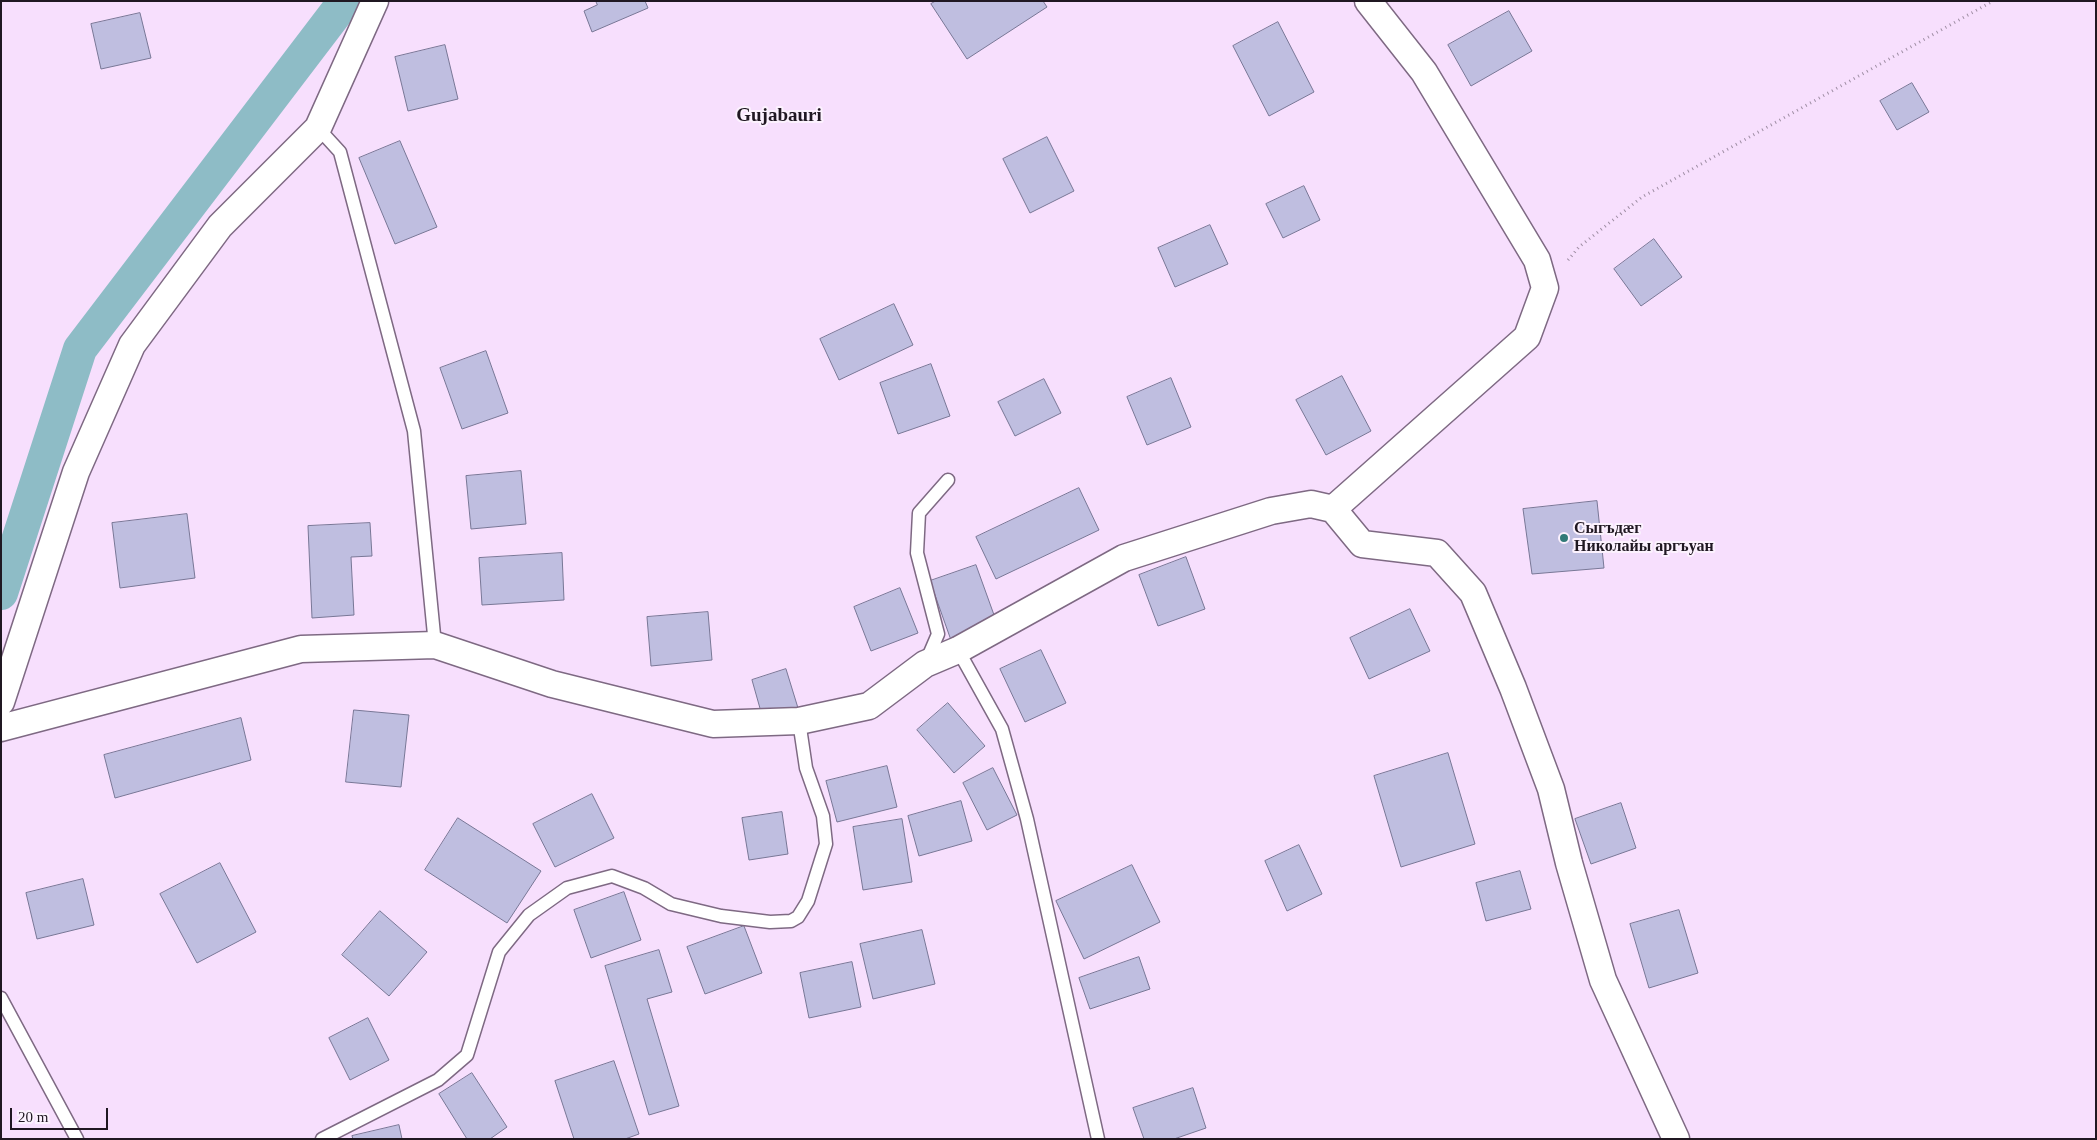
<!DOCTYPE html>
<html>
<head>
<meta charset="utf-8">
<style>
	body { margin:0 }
	#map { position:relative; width:2097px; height:1140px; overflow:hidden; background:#f7dffd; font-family:Georgia,serif }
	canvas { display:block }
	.frame { position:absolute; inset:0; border:2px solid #201822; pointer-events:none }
	.scale { position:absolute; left:10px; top:1108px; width:98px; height:22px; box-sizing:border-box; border:2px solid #201822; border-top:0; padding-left:6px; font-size:15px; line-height:18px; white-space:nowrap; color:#201822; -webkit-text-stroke:4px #fcf2fe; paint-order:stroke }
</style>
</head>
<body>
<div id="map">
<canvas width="2097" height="1140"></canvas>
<div class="frame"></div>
<div class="scale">20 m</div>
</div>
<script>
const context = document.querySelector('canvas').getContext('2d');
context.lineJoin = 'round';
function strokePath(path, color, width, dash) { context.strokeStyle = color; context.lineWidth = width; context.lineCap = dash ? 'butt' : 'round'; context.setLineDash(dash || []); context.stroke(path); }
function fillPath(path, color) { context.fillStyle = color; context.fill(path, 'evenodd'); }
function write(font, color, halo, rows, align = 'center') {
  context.font = font + ' Georgia,serif'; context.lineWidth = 4; context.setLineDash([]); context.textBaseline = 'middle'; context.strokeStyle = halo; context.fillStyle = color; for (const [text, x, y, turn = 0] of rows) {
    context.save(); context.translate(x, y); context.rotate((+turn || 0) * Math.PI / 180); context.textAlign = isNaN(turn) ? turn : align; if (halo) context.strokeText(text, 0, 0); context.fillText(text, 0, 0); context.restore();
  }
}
strokePath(new Path2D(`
	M1,593L80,349L345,1`), '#8ebcc6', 34);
const building = new Path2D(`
	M596,1H645L648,8L592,32L584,11L597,5Z
	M936,1H1043L1047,7L967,59L931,4Z
	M1509,11L1532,51L1471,86L1448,45Z
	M140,13L151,58L101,69L91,24Z
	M1278,22L1314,92L1269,116L1233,46Z
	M445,45L458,99L408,111L395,57Z
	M1912,83L1929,112L1897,130L1880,101Z
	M1047,137L1074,191L1030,213L1003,159Z
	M400,141L437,227L395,244L359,158Z
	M1304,186L1320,220L1283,238L1266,204Z
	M1210,225L1228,264L1175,287L1158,248Z
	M1654,239L1682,277L1641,306L1614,269Z
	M894,304L913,345L839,380L820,339Z
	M486,351L508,413L462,429L440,368Z
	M931,364L950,416L898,434L880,383Z
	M1342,376L1371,431L1326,455L1296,400Z
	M1171,378L1191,427L1147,445L1127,397Z
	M1044,379L1061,413L1015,436L998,402Z
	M521,471L526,524L471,529L466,476Z
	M1079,488L1099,530L996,579L976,537Z
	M1597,501L1604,568L1532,574L1523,509Z
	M187,514L195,578L120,588L112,523Z
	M370,523L372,556L351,557L354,615L312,618L308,526Z
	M562,553L564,600L482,605L479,558Z
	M1186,557L1205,609L1158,626L1139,575Z
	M976,565L998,626L952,643L930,581Z
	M900,588L918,633L871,651L854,607Z
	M1410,609L1430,651L1369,679L1350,638Z
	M708,612L712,660L651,666L647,617Z
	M1041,650L1066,703L1025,722L1000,669Z
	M786,669L798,708L763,719L752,680Z
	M948,703L985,746L954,773L917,730Z
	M354,710L409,715L401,787L346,782Z
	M241,718L251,760L115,798L104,755Z
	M1448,753L1475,844L1401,867L1374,776Z
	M887,766L897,807L837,822L826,781Z
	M993,768L1017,815L987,830L963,783Z
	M592,794L614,838L555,867L533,824Z
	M961,801L972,841L919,856L908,816Z
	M1621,803L1636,848L1591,864L1575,819Z
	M782,812L788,854L749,860L742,818Z
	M458,818L541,871L507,923L425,870Z
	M902,819L912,882L863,890L853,827Z
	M1299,845L1322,894L1287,911L1265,861Z
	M220,863L256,932L197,963L160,894Z
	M1132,865L1160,922L1084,959L1056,901Z
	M1520,871L1531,909L1486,921L1476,883Z
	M83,879L94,925L37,939L26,893Z
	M624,892L641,940L591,958L574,910Z
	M1679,910L1698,973L1649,988L1630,924Z
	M380,911L427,952L389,996L342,955Z
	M744,926L762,973L705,994L687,947Z
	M922,930L935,984L873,999L860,944Z
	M659,950L672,992L647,999L679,1106L649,1115L605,966Z
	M1139,957L1150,989L1090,1009L1079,978Z
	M852,962L861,1007L809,1018L800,973Z
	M368,1018L389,1060L350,1080L329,1038Z
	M614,1061L639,1134L625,1139H574L555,1081Z
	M472,1073L507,1127L490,1139H467L439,1094Z
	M1193,1088L1206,1128L1174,1139H1144L1133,1108Z
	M399,1125L402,1139H353L352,1136Z`);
fillPath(building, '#bfbee0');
strokePath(building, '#787796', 1);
const service = new Path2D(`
	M318,128L340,152L414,431L435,645
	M958,650L1002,729L1027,819L1098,1139
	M926,662L938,634L917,553L919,513L948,480
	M1,998L77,1139
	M322,1139L438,1080L467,1055L499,952L529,915L567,888L612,876L644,888L671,904L721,916L770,922L791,921L798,917L808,901L826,844L823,816L806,768L799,721`);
const minor = new Path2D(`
	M1333,509L1527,337L1545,288L1537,260L1424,72L1368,1
	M1,702L76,472L132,345L220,226L318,128L375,1
	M1,728L301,649L435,645L552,684L713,724L799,721L869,706L925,664L958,650L1124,558L1271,511L1311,504L1333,509L1362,544L1437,553L1473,593L1513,688L1551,789L1569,863L1603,980L1676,1139`);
strokePath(service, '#7e6983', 15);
strokePath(minor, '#7e6983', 29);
strokePath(new Path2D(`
	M1568,260L1579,247L1642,197L1993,1`), '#9f8ea4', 3, [1, 4]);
strokePath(service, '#fff', 12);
strokePath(minor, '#fff', 26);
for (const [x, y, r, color] of [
	[1564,538,5,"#317a78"]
]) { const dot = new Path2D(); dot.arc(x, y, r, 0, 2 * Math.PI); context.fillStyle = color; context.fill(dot); strokePath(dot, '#fcf2fe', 2); }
write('bold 16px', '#201822', '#fcf2fe', [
	["Сыгъдæг",1574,529],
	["Николайы аргъуан",1574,547]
], 'left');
write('bold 19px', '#201822', '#fcf2fe', [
	["Gujabauri",779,116]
]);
</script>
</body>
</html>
